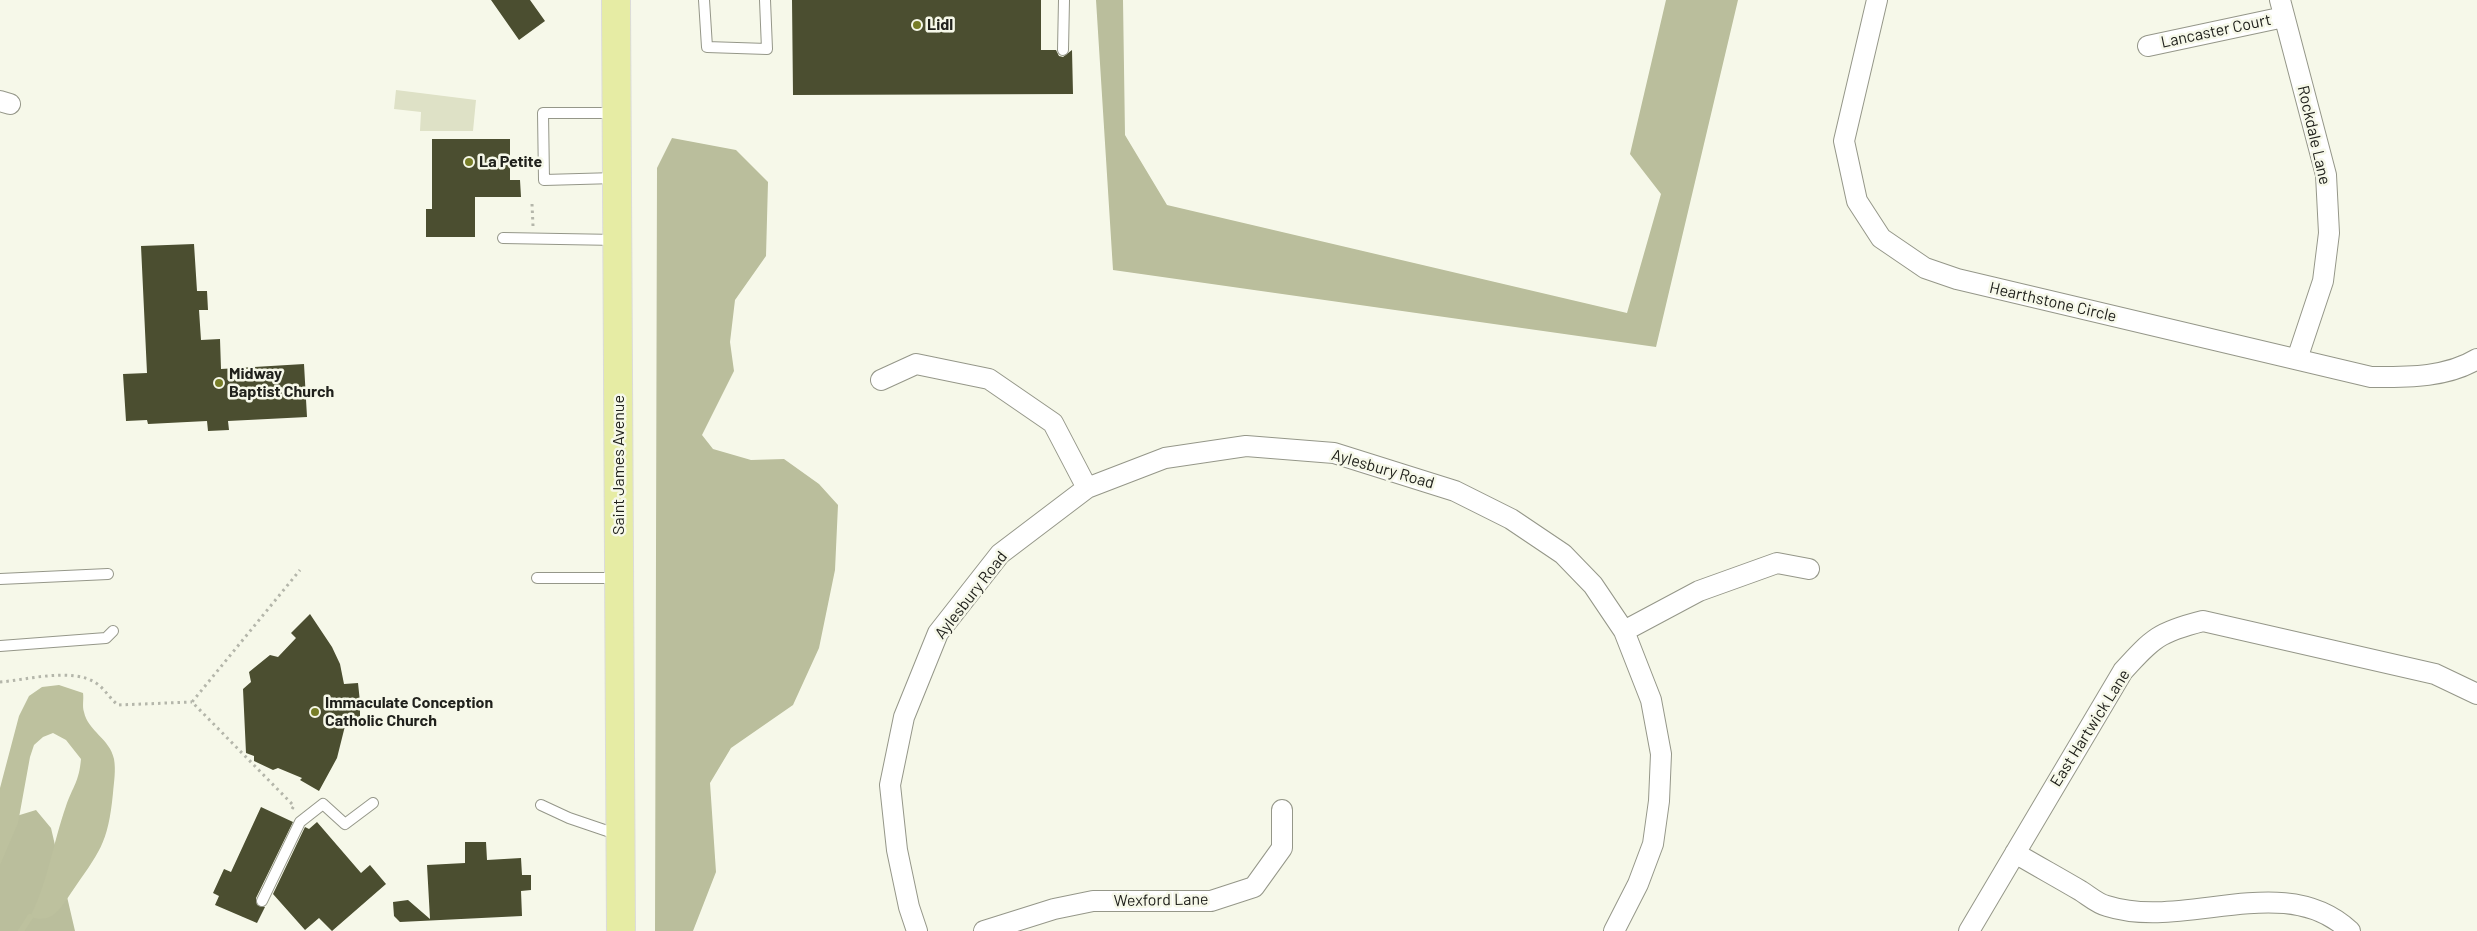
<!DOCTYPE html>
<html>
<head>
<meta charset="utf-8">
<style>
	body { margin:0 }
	canvas { display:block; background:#f6f8e9 }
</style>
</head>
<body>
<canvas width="2477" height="931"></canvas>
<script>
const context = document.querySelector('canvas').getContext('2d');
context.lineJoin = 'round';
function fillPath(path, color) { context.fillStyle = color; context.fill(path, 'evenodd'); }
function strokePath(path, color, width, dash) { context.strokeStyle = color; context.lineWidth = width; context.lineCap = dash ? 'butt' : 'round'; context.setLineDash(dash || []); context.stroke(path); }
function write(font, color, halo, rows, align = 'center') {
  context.font = font + ' Barlow,sans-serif'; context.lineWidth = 5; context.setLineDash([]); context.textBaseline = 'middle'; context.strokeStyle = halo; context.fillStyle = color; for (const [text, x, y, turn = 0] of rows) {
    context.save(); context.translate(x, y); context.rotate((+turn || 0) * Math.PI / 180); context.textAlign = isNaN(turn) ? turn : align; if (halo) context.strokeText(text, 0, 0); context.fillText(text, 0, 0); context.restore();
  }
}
fillPath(new Path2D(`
	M396,90L476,100L473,131H420L421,112L394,109Z`), '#dee1c6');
fillPath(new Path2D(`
	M1096,0H1123L1125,135L1167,205L1627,313L1661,194L1630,154L1666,0H1738L1656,347L1113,270Z
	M672,138L736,150L768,182L766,256L735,300L730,342L734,371L702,435L713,449L751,460L784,459L819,484L838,505L835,570L819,648L793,705L731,748L710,783L716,872L693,931H655L657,168Z
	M36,810L51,828L75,931H0V836L10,818Z`), '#babe9c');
fillPath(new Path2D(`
	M59,685L83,693C84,699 82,706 84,712C88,731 110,739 114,759C116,770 114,782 113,793C108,845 99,852 71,893C60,909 53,924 30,917C48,882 53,843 66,806C73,786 79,782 81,759L66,740L53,733L43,737L34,745L30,757L18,823L0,865V788L19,716L29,696L42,687Z`), '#bdc19e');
strokePath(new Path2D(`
	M21,931L30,917`), '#bdc19e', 6);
fillPath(new Path2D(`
	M491,0H530L545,21L519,40Z
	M792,0H1041V50H1056L1059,56L1063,57L1072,50L1073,94L793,95Z
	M432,139H510V180H520L521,197H475V237H426V209H432Z
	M194,244L197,291H207L208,310H199L201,340L220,339L221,369L304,364L307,417L228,421L229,430L208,431L207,421L148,424L147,420L126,421L123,374L147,373L141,246Z
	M310,614L332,647L340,664L344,684L358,683L360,702V721L346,722L337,758L319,791L300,780L302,778L278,768L273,770L254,761V756L246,753L243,689L251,682L249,672L270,655L278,657L296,638L291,633Z
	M261,807L293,822L256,898L257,905L265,907L257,923L215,905L219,896L213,893L224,869L231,872Z
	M317,822L361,873L370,865L386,884L332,931L319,918L305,930L273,894L305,827L309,829Z
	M465,842H486L487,860L521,858L522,875H531V890L521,891L522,916L400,922L394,916L393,902L408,900L430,919L427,865L465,863Z`), '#4b4e30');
const lane = new Path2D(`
	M704,0L707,47L767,49L765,0
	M1063,50L1064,0
	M615,178L544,180L543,113H616
	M503,238L617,240
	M537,578H619
	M0,579L108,574
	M0,646L106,638L113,631
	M541,805L569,818L619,835
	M262,901L300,822L323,804L345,824L373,803`);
const street = new Path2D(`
	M1877,0L1844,141L1857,201L1881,238L1925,268L1957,279L2371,377C2406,377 2446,378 2477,359
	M2280,0L2326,175L2329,233L2323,281L2297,359
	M2148,46L2284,17
	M0,101L10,104
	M881,380L916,364L989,379L1053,423L1087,488
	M1624,631L1699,591L1777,563L1809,569
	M2015,853C2037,866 2059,878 2081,891C2089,896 2098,904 2107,906C2185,931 2284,869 2350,931
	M917,931L909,907L897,850L890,785L904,717L938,633L1000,554L1087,488L1165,458L1246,446L1334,453L1455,491L1511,519L1563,554L1593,585L1624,631L1651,700L1661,754L1659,801L1653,844L1638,884L1614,931
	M984,931L1054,909L1093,901H1211L1254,887L1282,848V810
	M1969,931L2123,671C2153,638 2159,632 2203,621L2435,674L2477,694`);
const primary = new Path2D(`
	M616,0L621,931`);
strokePath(lane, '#959789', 12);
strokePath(street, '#959789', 22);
strokePath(primary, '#dbdbdb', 30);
strokePath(new Path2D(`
	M532,204L533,226
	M0,682C27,680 72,667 96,683C105,689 110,699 118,705L192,702
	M292,809L294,806L192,702L300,570`), '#b4b6aa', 3, [2.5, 4]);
strokePath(lane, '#fff', 10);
strokePath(street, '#fff', 20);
strokePath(primary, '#e6eca4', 28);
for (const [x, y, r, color] of [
	[917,25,5,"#777d27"],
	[469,162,5,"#777d27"],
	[219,383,5,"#777d27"],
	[315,712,5,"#777d27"]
]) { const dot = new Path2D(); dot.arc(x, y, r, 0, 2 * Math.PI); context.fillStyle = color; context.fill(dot); strokePath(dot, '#f6f8e9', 2); }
write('bold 16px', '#20211c', '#f6f8e9', [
	["Lidl",927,25],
	["La Petite",479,162],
	["Midway",229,374],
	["Baptist Church",229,392],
	["Immaculate Conception",325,703],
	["Catholic Church",325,721]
], 'left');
write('16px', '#20211c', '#f6f8e9', [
	["Lancaster Court",2216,31,-12],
	["Rockdale Lane",2314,135,77],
	["Hearthstone Circle",2053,302,13],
	["Saint James Avenue",619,465,-90],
	["Aylesbury Road",1383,469,16],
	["Aylesbury Road",971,595,-52],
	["East Hartwick Lane",2090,728,-58],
	["Wexford Lane",1161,900,-1]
]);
</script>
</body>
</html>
